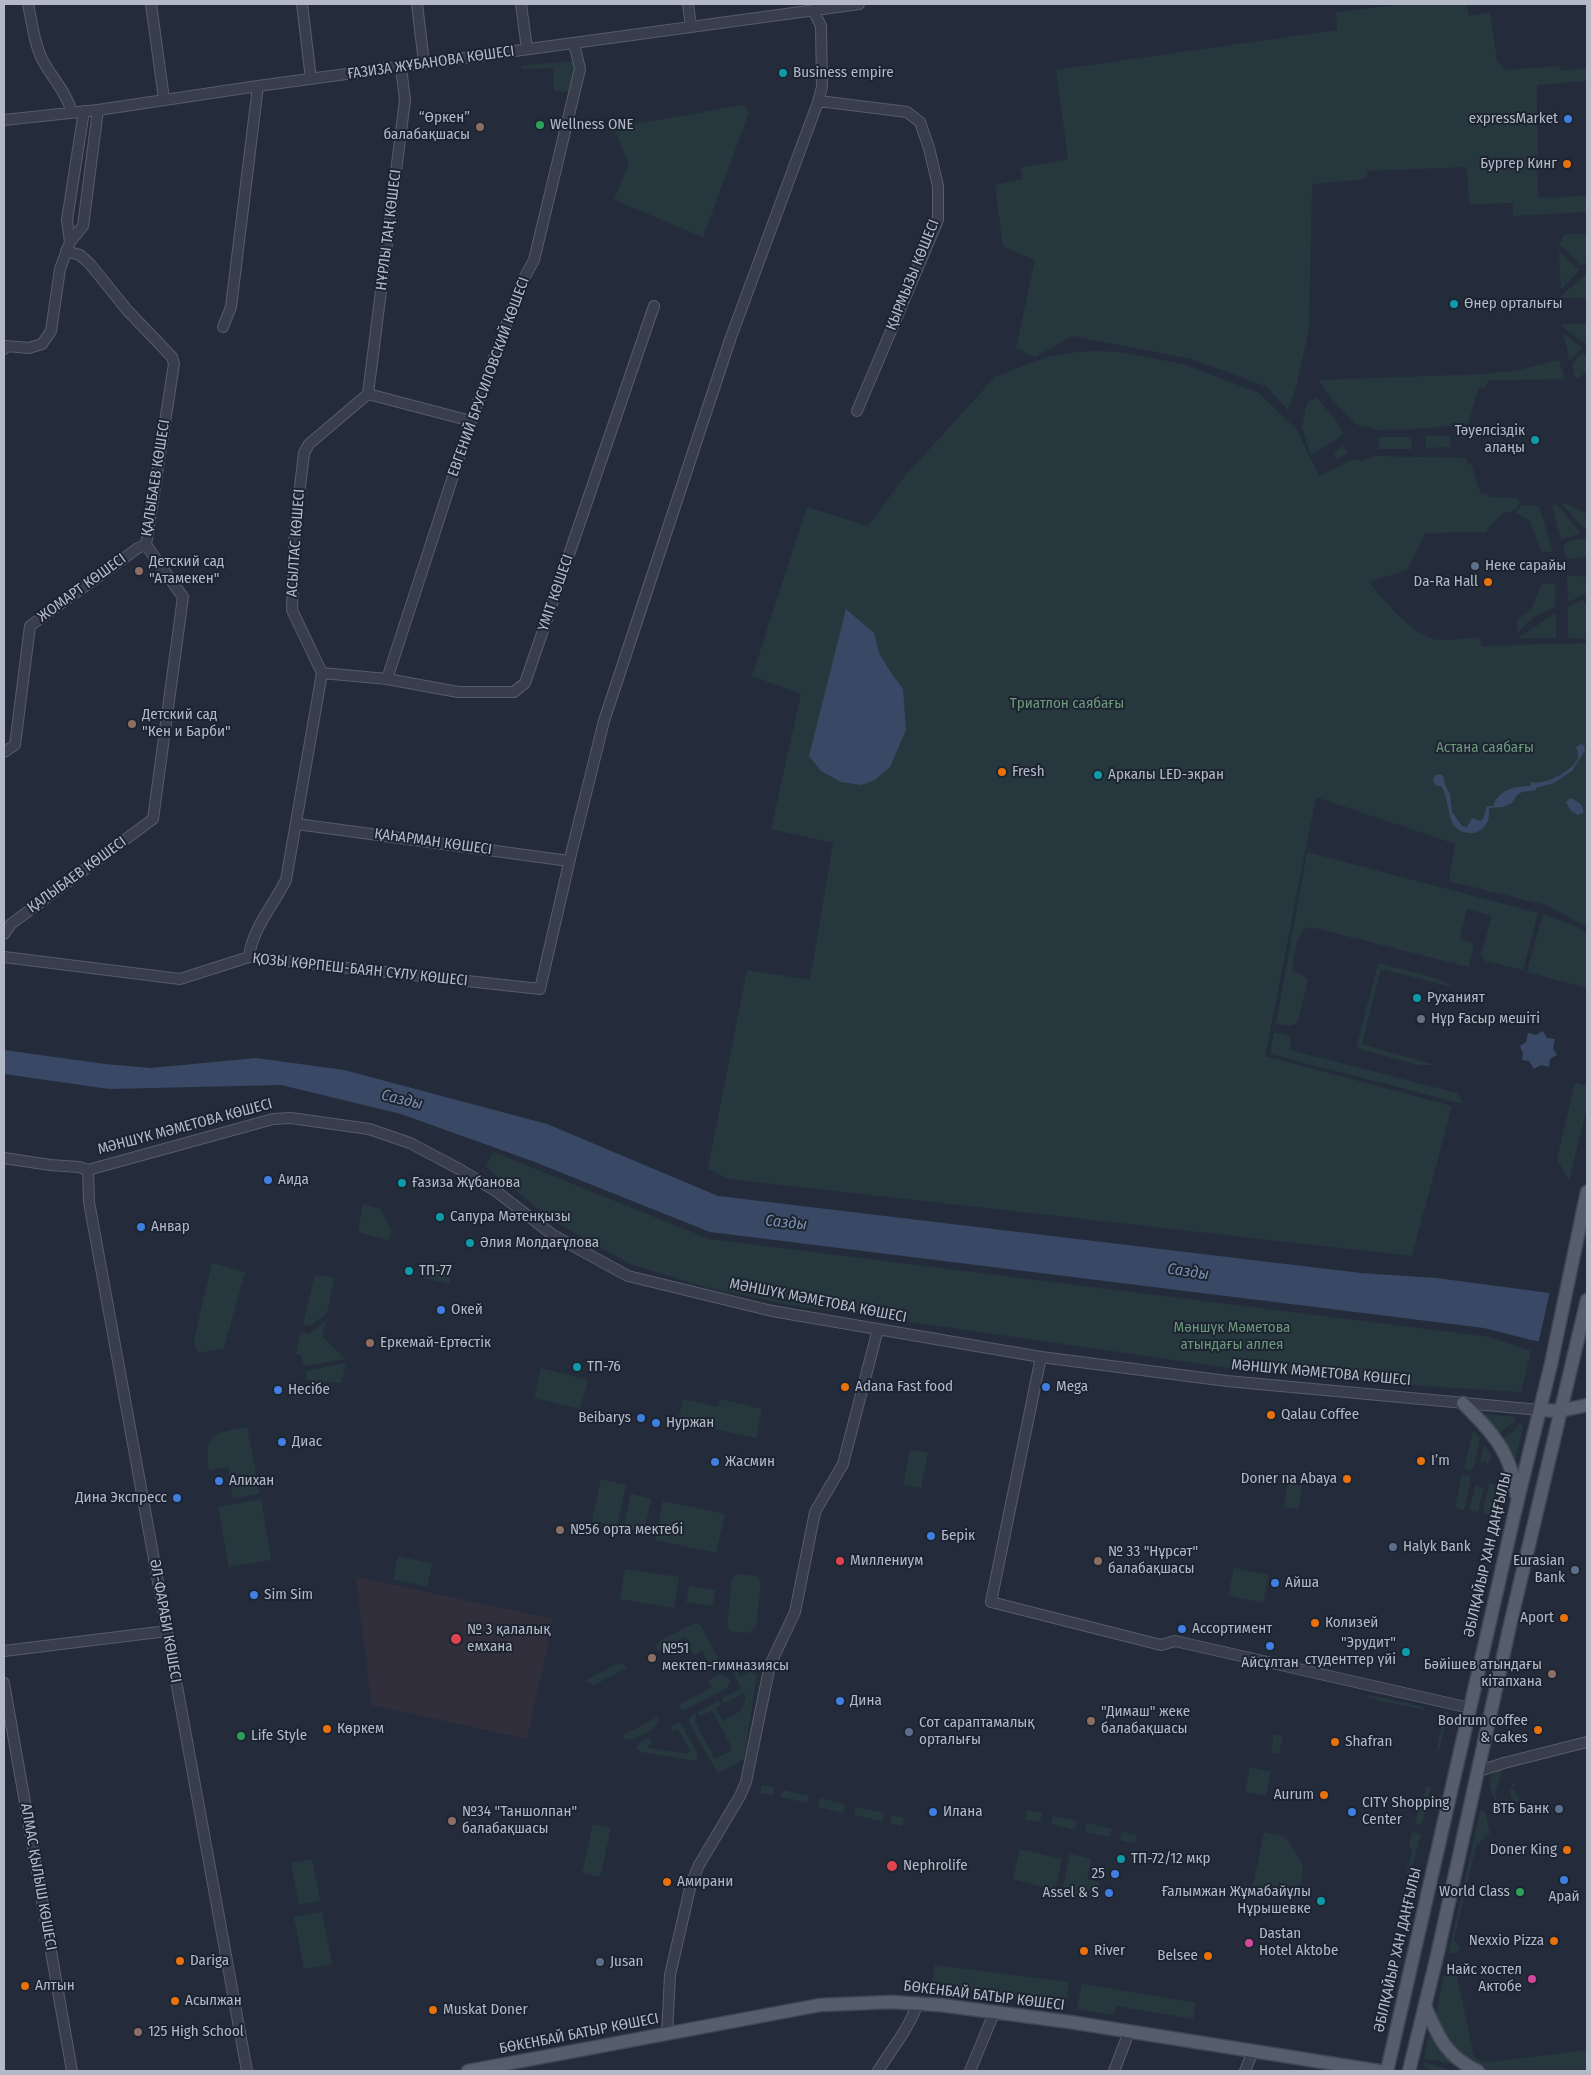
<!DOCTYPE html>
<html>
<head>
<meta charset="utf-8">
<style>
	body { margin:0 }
	#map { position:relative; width:1591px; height:2075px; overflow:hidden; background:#242c3c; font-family:"Fira Sans Condensed",sans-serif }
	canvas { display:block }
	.frame { position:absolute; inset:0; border:5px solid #b3b9c7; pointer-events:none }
</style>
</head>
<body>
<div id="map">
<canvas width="1591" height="2075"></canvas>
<div class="frame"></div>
</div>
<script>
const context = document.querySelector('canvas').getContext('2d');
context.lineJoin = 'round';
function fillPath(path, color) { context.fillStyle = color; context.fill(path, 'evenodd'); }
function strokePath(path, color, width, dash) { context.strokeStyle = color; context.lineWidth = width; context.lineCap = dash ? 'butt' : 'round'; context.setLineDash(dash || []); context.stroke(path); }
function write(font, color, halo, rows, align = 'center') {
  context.font = font + ' "Fira Sans Condensed",sans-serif'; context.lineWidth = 4; context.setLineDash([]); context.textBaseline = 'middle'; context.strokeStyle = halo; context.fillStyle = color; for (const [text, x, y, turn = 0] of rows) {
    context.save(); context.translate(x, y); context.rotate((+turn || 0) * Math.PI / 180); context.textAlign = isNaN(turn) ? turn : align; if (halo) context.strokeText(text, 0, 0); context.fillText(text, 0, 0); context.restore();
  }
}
fillPath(new Path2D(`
	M356,1577L553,1619L527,1739L372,1705Z`), '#322f3d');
fillPath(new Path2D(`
	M1408,4H1466L1469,16L1490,12L1497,61L1505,70L1560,66L1561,71L1587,68V81L1537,85L1538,198L1587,196V212L1513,216V203L1469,204L1467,167L1367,171V179L1312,184L1309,328L1297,384L1288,410L1267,387L1192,359L1073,336L1035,357L1016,348L1035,260L1003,246L995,185L1023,179L1020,168L1068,159L1056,70L1337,30L1336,12Z
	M572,61L575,77L571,92L554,91L553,68L522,69L521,66Z
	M743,105L749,112L703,237L614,200L629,164L614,128Z
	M1567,234H1587V261L1582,266L1560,245L1563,236Z
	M1559,251L1579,270L1561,290Z
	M1585,275L1587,277V298H1559Z
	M1562,324H1587V342L1586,344L1563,327Z
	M1563,333L1582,348L1570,361Z
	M1097,351L1119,352L1183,364L1259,393L1297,430L1319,476L1354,459L1361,461L1374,456L1467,458L1468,464H1471L1481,495L1486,493L1488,497L1516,498L1521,503L1510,513L1504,512L1485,532L1425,533L1407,570L1369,582C1384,601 1409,631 1433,639C1443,642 1468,638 1480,637L1481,646L1587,643V927L1546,905L1449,881L1455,844L1316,797L1265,1056L1452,1106L1412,1256L729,1179L708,1169L747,970L810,980L833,843L771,829L801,694L752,676L807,507L868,526L905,476L996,376L1048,357L1076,352Z
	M1582,353L1587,356V372L1576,379L1572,364Z
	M1559,360L1565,379L1488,380L1486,388L1479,387L1468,424C1439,427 1410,430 1380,430C1372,430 1366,425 1357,425L1332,399L1319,380L1484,374L1514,371Z
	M1316,397L1335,419L1344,434L1311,456L1302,428L1307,403Z
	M1426,436H1450L1451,447L1426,448Z
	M1379,437H1411L1412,449H1378L1380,443Z
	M1344,445L1347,453L1336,460L1334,452Z
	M1557,504L1580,533L1561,540L1552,505Z
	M1562,504H1567L1587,514V528H1584Z
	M1523,505L1539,506L1553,552H1542L1529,520L1515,512Z
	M1587,538V557L1566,559L1563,545L1570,541Z
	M1567,575L1587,577V593L1568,602Z
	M1555,583V607L1534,617L1517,633V620L1531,609L1542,584Z
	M1582,600L1587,605V639L1568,638V607Z
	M1556,613V638H1518Z
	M1307,852L1538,913L1523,970L1485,961L1481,955L1492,916L1467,909L1460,939L1474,943L1469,967L1310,927C1295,929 1295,958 1292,971L1302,974L1308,980L1298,1021L1292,1026L1276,1024Z
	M1543,914L1577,927L1587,934V988L1527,972Z
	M1378,963L1436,978L1456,988L1381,969L1362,1044L1435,1065H1418L1356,1048Z
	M1274,1032L1289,1036L1291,1042L1290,1050L1457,1093L1464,1104L1270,1054Z
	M1575,1083L1587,1086V1107L1569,1181L1557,1159Z
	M493,1152L709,1239L1489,1337L1531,1351L1521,1392L1390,1384L1237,1369L785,1304L705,1287L630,1264L555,1222L486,1167Z
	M363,1204L381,1209L392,1232L388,1240L358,1232Z
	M427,1262L452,1268L449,1284L424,1278Z
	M212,1263L245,1272L224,1348L199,1353L194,1343L195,1335Z
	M315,1275L334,1278L327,1313L310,1326L303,1324Z
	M326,1320L322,1336L345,1359L304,1366L301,1355L296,1354L301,1332L309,1334Z
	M346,1363L341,1383L307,1380L305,1371Z
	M541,1368L588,1380L580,1409L534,1398Z
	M683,1399L718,1407L720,1399L762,1409L756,1438L714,1429V1426L679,1418Z
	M1480,1414L1515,1417L1514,1422L1500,1432Z
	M1520,1422L1523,1427L1515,1462L1504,1438L1515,1430Z
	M247,1427L260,1494L233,1498L228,1467L209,1470C203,1433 215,1433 247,1427Z
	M1473,1431L1480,1438L1473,1469L1470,1470L1464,1469Z
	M1484,1445L1491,1455L1488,1465L1485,1461L1480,1463Z
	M910,1450L928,1453L921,1488L903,1485Z
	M1462,1475L1469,1476L1471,1480L1464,1510L1455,1507Z
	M601,1479L626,1485L617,1526L592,1521Z
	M1506,1479H1508L1500,1516L1496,1515Z
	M1288,1483L1302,1485L1299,1509L1284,1507Z
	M1489,1483L1497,1485L1490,1515L1483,1513Z
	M1476,1484L1480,1488L1484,1486L1478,1512L1469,1510Z
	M631,1494L651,1499L644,1532L623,1527Z
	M261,1499L271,1560L229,1567L218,1507Z
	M663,1501L725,1514L716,1553L655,1540Z
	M398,1556L432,1564L427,1587L393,1579Z
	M1234,1568L1269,1575L1263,1603L1228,1595Z
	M625,1569L679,1577L674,1608L620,1599Z
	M738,1574L756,1576L761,1583L756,1627L749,1633L731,1631L727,1626L732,1579Z
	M689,1586L715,1590L713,1606L686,1602Z
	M695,1623L701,1626L718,1658L716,1663L711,1666L702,1650L694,1655L690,1648L692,1646L686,1637L657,1652L656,1646L659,1641Z
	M731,1659L740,1677L750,1672L757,1674L744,1759L718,1774L688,1720L695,1713L697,1718L694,1720L715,1759L733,1750L712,1710L700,1716L698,1712L718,1701L721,1705L715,1708L723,1721L741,1711L746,1698L744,1693L724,1703L722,1699L741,1688L728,1661Z
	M617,1664H624L627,1668L594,1685L584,1681Z
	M720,1674L730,1679V1683L727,1688L687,1709L683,1710L678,1705L712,1687L709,1680Z
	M1369,1695L1424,1707V1710L1368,1698Z
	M1445,1712L1448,1713L1439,1751H1436Z
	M657,1717L659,1721C656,1730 633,1742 624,1739L622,1736Z
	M679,1723L682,1726L698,1754L696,1761L641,1752L637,1749L638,1744L649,1738L651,1742L647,1746L649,1748L688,1754L690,1750L678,1728L672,1731L670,1727Z
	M1274,1734L1283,1735L1279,1754L1271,1753Z
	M1250,1767L1271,1772L1266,1796L1245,1792Z
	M1503,1768L1495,1793L1499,1804L1498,1805L1492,1794L1489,1780L1493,1774Z
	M1516,1783L1517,1784L1512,1788L1521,1801L1526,1797L1524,1802L1516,1803L1511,1798L1510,1791L1512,1784Z
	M762,1785L774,1788L773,1795L760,1793Z
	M1426,1786L1431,1787L1422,1824L1415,1823Z
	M783,1790L809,1796L807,1803L781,1797Z
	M820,1798L845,1804L843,1813L818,1807Z
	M856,1807L884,1813L882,1821L854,1815Z
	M1027,1810L1042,1813L1040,1822L1025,1819Z
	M1482,1810L1485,1812L1490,1833L1476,1846L1454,1940L1460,1948L1457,1953L1450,1954L1449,1952L1480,1811Z
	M892,1815L904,1818L902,1826L890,1823Z
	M1053,1816L1077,1821L1075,1830L1051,1824Z
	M1087,1823L1112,1829L1110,1837L1085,1832Z
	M593,1824L611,1828L600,1877L582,1873Z
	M1122,1832L1137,1835L1135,1844L1120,1840Z
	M1264,1832L1286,1837L1303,1866L1301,1883L1291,1890L1279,1892L1253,1886Z
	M1412,1832L1421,1834L1410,1875L1406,1874L1412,1851L1409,1846Z
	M1020,1849L1062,1859L1055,1890L1013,1879Z
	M1070,1854L1091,1859L1087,1879L1099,1882L1095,1898L1062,1891Z
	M312,1859L320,1901L299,1905L291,1863Z
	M322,1912L332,1964L304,1969L294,1917Z
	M935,1965L1069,1982L1065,2007L932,1984Z
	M1456,1971L1474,2057L1483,2062H1490L1587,2050V2071H1488L1465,2061L1439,2028L1436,2013L1444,1976Z
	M1082,1984L1196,2003L1193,2019L1116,2006L1114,2015L1077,2009Z
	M1430,2029L1461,2066L1424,2058Z
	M1423,2063V2062L1453,2071C1443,2071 1427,2074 1423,2063Z`), '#26383d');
fillPath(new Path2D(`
	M846,609L874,633L879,653L891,673L903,689L906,730L890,767L875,780L861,785L841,782L821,771L809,756Z
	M1581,744L1584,746L1585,750L1572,771L1554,783L1536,788V790L1522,792L1517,795L1512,803L1503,807L1489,808C1490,819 1487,828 1475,833C1442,835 1453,803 1441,786H1436L1433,781L1434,776L1440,774L1443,776L1445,785L1450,794L1452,812L1462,826L1467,827L1472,818L1480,821L1483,819L1487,806H1493C1499,790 1514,786 1530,786L1531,782C1544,786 1573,771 1578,758C1579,753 1577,751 1576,747Z
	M1570,798C1577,800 1585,806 1583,813L1578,815L1571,811L1566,802Z
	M1543,1031L1547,1038L1555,1039L1553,1048L1557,1055L1550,1059L1549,1067L1541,1065L1534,1069L1529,1061L1522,1060L1523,1053L1520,1046L1526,1042L1528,1033L1536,1035Z
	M4,1050L105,1064L151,1068L256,1058L344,1070L547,1124L718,1196L1361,1273L1436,1278L1557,1294L1587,1349L1531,1340L1484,1328L710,1232L532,1161L401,1114L281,1085L109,1089L4,1074Z`), '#394965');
fillPath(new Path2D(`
	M1550,1291L1587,1300V1352L1538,1344Z`), '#242c3c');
const minor = new Path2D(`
	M28,4C32,22 34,44 43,61C53,79 66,92 72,112
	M151,4L164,99
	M302,4L311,79
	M417,4L424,63
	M521,4L527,49
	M688,4L691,26
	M818,102H827L907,112L920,122L929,148L938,186V220L857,411
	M4,120L98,110L258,86L859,4
	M70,242L67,220L84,111
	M223,327L231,307L258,86
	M4,349L6,346L29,348L42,344L51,331L60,269L70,242L83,226L98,110
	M368,394L405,100L401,67
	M368,394L471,421
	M322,673L387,679L458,692H514L525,683L654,306
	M387,679L471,421L521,284L534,260L580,69L574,43
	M4,752L15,745L30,626L138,548L146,545
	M297,824L569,861
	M4,934L11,924L153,819L183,597L146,545L174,364L172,357L127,310L90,264L80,255L66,251
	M4,957L180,979L249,957L540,989L572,850L604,721L731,337L818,102L822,87L821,26L813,10
	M249,957C252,929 273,906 286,880L322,673L292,610L295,528L304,453L309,444L368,394
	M4,1158L50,1165L79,1167L88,1170
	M88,1170L273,1119L291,1118L369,1129L410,1143L461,1170L497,1192L553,1235L628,1276L772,1311L1041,1357L1227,1381L1540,1410
	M88,1170L89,1202L247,2071
	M1041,1357L991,1602L1161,1645L1175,1641L1470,1708
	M4,1651L167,1631
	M4,1683L72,2071
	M1476,1772L1504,1763L1587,1742
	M667,2034L670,1975L691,1884L699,1865L740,1796L746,1782L770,1665L795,1612L815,1512L843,1464L878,1329
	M878,2071C892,2049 909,2028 918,2003
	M970,2071L994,2013
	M1114,2071L1129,2032
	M1245,2071L1253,2051`);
const major = new Path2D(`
	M1463,1403C1480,1421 1499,1438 1508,1462C1513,1472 1514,1485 1517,1496
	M1540,1410L1560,1411L1587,1405
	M1425,2006C1438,2036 1446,2057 1478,2071
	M468,2071L820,2005L891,2002L940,2005L1070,2022L1379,2071
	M1387,2071L1517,1503L1551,1364L1587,1192
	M1409,2071L1437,1956L1510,1625L1587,1300`);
strokePath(minor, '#565c6a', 12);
strokePath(major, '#414855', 15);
strokePath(minor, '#383e4c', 10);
strokePath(major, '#565d6c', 12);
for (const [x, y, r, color] of [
	[783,73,5,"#0f9aa8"],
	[1568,119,5,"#3f7fe0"],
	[540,125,5,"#2e9e5b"],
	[480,127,5,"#8d6e63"],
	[1567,164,5,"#e8710a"],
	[1454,304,5,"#0f9aa8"],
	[1535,440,5,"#0f9aa8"],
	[1475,566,5,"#5c6f8a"],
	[139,571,5,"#8d6e63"],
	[1488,582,5,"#e8710a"],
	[132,724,5,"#8d6e63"],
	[1002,772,5,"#e8710a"],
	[1098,775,5,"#0f9aa8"],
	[1417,998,5,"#0f9aa8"],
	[1421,1019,5,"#6b7280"],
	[268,1180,5,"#3f7fe0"],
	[402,1183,5,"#0f9aa8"],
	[440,1217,5,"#0f9aa8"],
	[141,1227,5,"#3f7fe0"],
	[470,1243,5,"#0f9aa8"],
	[409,1271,5,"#0f9aa8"],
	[441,1310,5,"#3f7fe0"],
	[370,1343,5,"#8d6e63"],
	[577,1367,5,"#0f9aa8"],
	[845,1387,5,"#e8710a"],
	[1046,1387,5,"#3f7fe0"],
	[278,1390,5,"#3f7fe0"],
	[1271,1415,5,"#e8710a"],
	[641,1418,5,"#3f7fe0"],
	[656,1423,5,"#3f7fe0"],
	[282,1442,5,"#3f7fe0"],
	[1421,1461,5,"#e8710a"],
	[715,1462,5,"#3f7fe0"],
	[1347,1479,5,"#e8710a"],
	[219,1481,5,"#3f7fe0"],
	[177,1498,5,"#3f7fe0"],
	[560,1530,5,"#8d6e63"],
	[931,1536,5,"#3f7fe0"],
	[1393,1547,5,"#5c6f8a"],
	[840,1561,5,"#e0444e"],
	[1098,1561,5,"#8d6e63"],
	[1575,1570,5,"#5c6f8a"],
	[1275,1583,5,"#3f7fe0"],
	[254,1595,5,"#3f7fe0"],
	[1564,1618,5,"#e8710a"],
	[1315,1623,5,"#e8710a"],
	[1182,1629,5,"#3f7fe0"],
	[456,1639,6,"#e0444e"],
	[1270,1646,5,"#3f7fe0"],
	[1406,1652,5,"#0f9aa8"],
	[652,1658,5,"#8d6e63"],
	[1552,1674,5,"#8d6e63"],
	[840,1701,5,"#3f7fe0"],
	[1091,1721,5,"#8d6e63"],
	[327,1729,5,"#e8710a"],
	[1538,1730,5,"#e8710a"],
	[909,1732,5,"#5c6f8a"],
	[241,1736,5,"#2e9e5b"],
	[1335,1742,5,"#e8710a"],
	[1324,1795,5,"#e8710a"],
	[1559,1809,5,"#5c6f8a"],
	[933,1812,5,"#3f7fe0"],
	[1352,1812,5,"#3f7fe0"],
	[452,1821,5,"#8d6e63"],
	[1567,1850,5,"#e8710a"],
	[1121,1859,5,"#0f9aa8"],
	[892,1866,6,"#e0444e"],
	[1115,1874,5,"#3f7fe0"],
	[1564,1880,5,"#3f7fe0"],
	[667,1882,5,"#e8710a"],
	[1520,1892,5,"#2e9e5b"],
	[1109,1893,5,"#3f7fe0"],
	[1321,1901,5,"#0f9aa8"],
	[1554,1941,5,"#e8710a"],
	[1249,1943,5,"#d1479c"],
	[1084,1951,5,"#e8710a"],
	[1208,1956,5,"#e8710a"],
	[180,1961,5,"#e8710a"],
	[600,1962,5,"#5c6f8a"],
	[1532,1979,5,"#d1479c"],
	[25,1986,5,"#e8710a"],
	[175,2001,5,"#e8710a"],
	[433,2010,5,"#e8710a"],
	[138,2032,5,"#8d6e63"]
]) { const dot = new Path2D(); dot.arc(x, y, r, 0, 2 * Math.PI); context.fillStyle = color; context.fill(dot); strokePath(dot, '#1d2431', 2); }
write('15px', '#b3b9c7', '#1d2431', [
	["ҒАЗИЗА ЖҰБАНОВА КӨШЕСІ",431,63,-8],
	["НҰРЛЫ ТАҢ КӨШЕСІ",389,230,-83],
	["ҚЫРМЫЗЫ КӨШЕСІ",913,275,-68],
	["ЕВГЕНИЙ БРУСИЛОВСКИЙ КӨШЕСІ",489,377,-70],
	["ҚАЛЫБАЕВ КӨШЕСІ",156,478,-81],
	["АСЫЛТАС КӨШЕСІ",296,543,-86],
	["ЖОМАРТ КӨШЕСІ",82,588,-36],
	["ҮМІТ КӨШЕСІ",556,593,-71],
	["ҚАҺАРМАН КӨШЕСІ",433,842,8],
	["ҚАЛЫБАЕВ КӨШЕСІ",77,875,-36],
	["ҚОЗЫ КӨРПЕШ-БАЯН СҰЛУ КӨШЕСІ",360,970,6],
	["МӘНШҮК МӘМЕТОВА КӨШЕСІ",185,1127,-15],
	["МӘНШҮК МӘМЕТОВА КӨШЕСІ",818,1301,11],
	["МӘНШҮК МӘМЕТОВА КӨШЕСІ",1321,1373,5],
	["ӘБІЛҚАЙЫР ХАН ДАҢҒЫЛЫ",1488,1555,-77],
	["ӘЛ-ФАРАБИ КӨШЕСІ",165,1621,80],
	["АЛМАС ҚЫЛЫШ КӨШЕСІ",38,1877,80],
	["ӘБІЛҚАЙЫР ХАН ДАҢҒЫЛЫ",1398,1950,-77],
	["БӨКЕНБАЙ БАТЫР КӨШЕСІ",984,1996,7],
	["БӨКЕНБАЙ БАТЫР КӨШЕСІ",579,2034,-11]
]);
write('15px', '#b3b9c7', '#1d2431', [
	["Business empire",793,73],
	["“Өркен”",470,118,"right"],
	["балабақшасы",470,135,"right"],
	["expressMarket",1558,119,"right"],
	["Wellness ONE",550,125],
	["Бургер Кинг",1557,164,"right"],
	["Өнер орталығы",1464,304],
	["Тәуелсіздік",1525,431,"right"],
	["алаңы",1525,448,"right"],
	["Детский сад",149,562],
	["\"Атамекен\"",149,579],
	["Неке сарайы",1485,566],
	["Da-Ra Hall",1478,582,"right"],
	["Детский сад",142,715],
	["\"Кен и Барби\"",142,732],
	["Fresh",1012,772],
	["Аркалы LED-экран",1108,775],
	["Руханият",1427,998],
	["Нұр Ғасыр мешіті",1431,1019],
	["Аида",278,1180],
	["Ғазиза Жұбанова",412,1183],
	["Сапура Мәтенқызы",450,1217],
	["Анвар",151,1227],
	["Әлия Молдағұлова",480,1243],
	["ТП-77",419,1271],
	["Окей",451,1310],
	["Еркемай-Ертөстік",380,1343],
	["ТП-76",587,1367],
	["Adana Fast food",855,1387],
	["Mega",1056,1387],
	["Несібе",288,1390],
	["Qalau Coffee",1281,1415],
	["Beibarys",631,1418,"right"],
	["Нуржан",666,1423],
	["Диас",292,1442],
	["I’m",1431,1461],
	["Жасмин",725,1462],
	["Doner na Abaya",1337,1479,"right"],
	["Алихан",229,1481],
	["Дина Экспресс",167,1498,"right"],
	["№56 орта мектебі",570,1530],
	["Берік",941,1536],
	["Halyk Bank",1403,1547],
	["№ 33 \"Нұрсәт\"",1108,1552],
	["балабақшасы",1108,1569],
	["Миллениум",850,1561],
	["Eurasian",1565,1561,"right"],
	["Bank",1565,1578,"right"],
	["Айша",1285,1583],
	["Sim Sim",264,1595],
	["Aport",1554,1618,"right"],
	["Колизей",1325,1623],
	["Ассортимент",1192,1629],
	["№ 3 қалалық",467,1630],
	["емхана",467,1647],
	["\"Эрудит\"",1396,1643,"right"],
	["студенттер үйі",1396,1660,"right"],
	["№51",662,1649],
	["мектеп-гимназиясы",662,1666],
	["Айсұлтан",1270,1663,"center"],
	["Бәйішев атындағы",1542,1665,"right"],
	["кітапхана",1542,1682,"right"],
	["Дина",850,1701],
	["\"Димаш\" жеке",1101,1712],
	["балабақшасы",1101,1729],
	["Bodrum coffee",1528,1721,"right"],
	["& cakes",1528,1738,"right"],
	["Сот сараптамалық",919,1723],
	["орталығы",919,1740],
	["Көркем",337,1729],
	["Life Style",251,1736],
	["Shafran",1345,1742],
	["Aurum",1314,1795,"right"],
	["CITY Shopping",1362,1803],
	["Center",1362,1820],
	["ВТБ Банк",1549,1809,"right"],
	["№34 \"Таншолпан\"",462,1812],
	["балабақшасы",462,1829],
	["Илана",943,1812],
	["Doner King",1557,1850,"right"],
	["ТП-72/12 мкр",1131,1859],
	["Nephrolife",903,1866],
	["25",1105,1874,"right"],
	["Амирани",677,1882],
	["Ғалымжан Жұмабайұлы",1311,1892,"right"],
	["Нұрышевке",1311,1909,"right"],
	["World Class",1510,1892,"right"],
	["Assel & S",1099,1893,"right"],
	["Арай",1564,1897,"center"],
	["Dastan",1259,1934],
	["Hotel Aktobe",1259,1951],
	["Nexxio Pizza",1544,1941,"right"],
	["River",1094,1951],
	["Belsee",1198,1956,"right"],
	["Dariga",190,1961],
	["Jusan",610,1962],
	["Найс хостел",1522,1970,"right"],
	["Актобе",1522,1987,"right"],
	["Алтын",35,1986],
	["Асылжан",185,2001],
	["Muskat Doner",443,2010],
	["125 High School",148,2032]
], 'left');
write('15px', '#6b9879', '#1d2431', [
	["Триатлон саябағы",1067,704],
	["Астана саябағы",1485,748],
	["Мәншүк Мәметова",1232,1328],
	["атындағы аллея",1232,1345]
]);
write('italic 16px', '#7c8eaf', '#1d2431', [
	["Сазды",402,1100,14],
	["Сазды",786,1223,6],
	["Сазды",1188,1272,8]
]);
</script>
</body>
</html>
